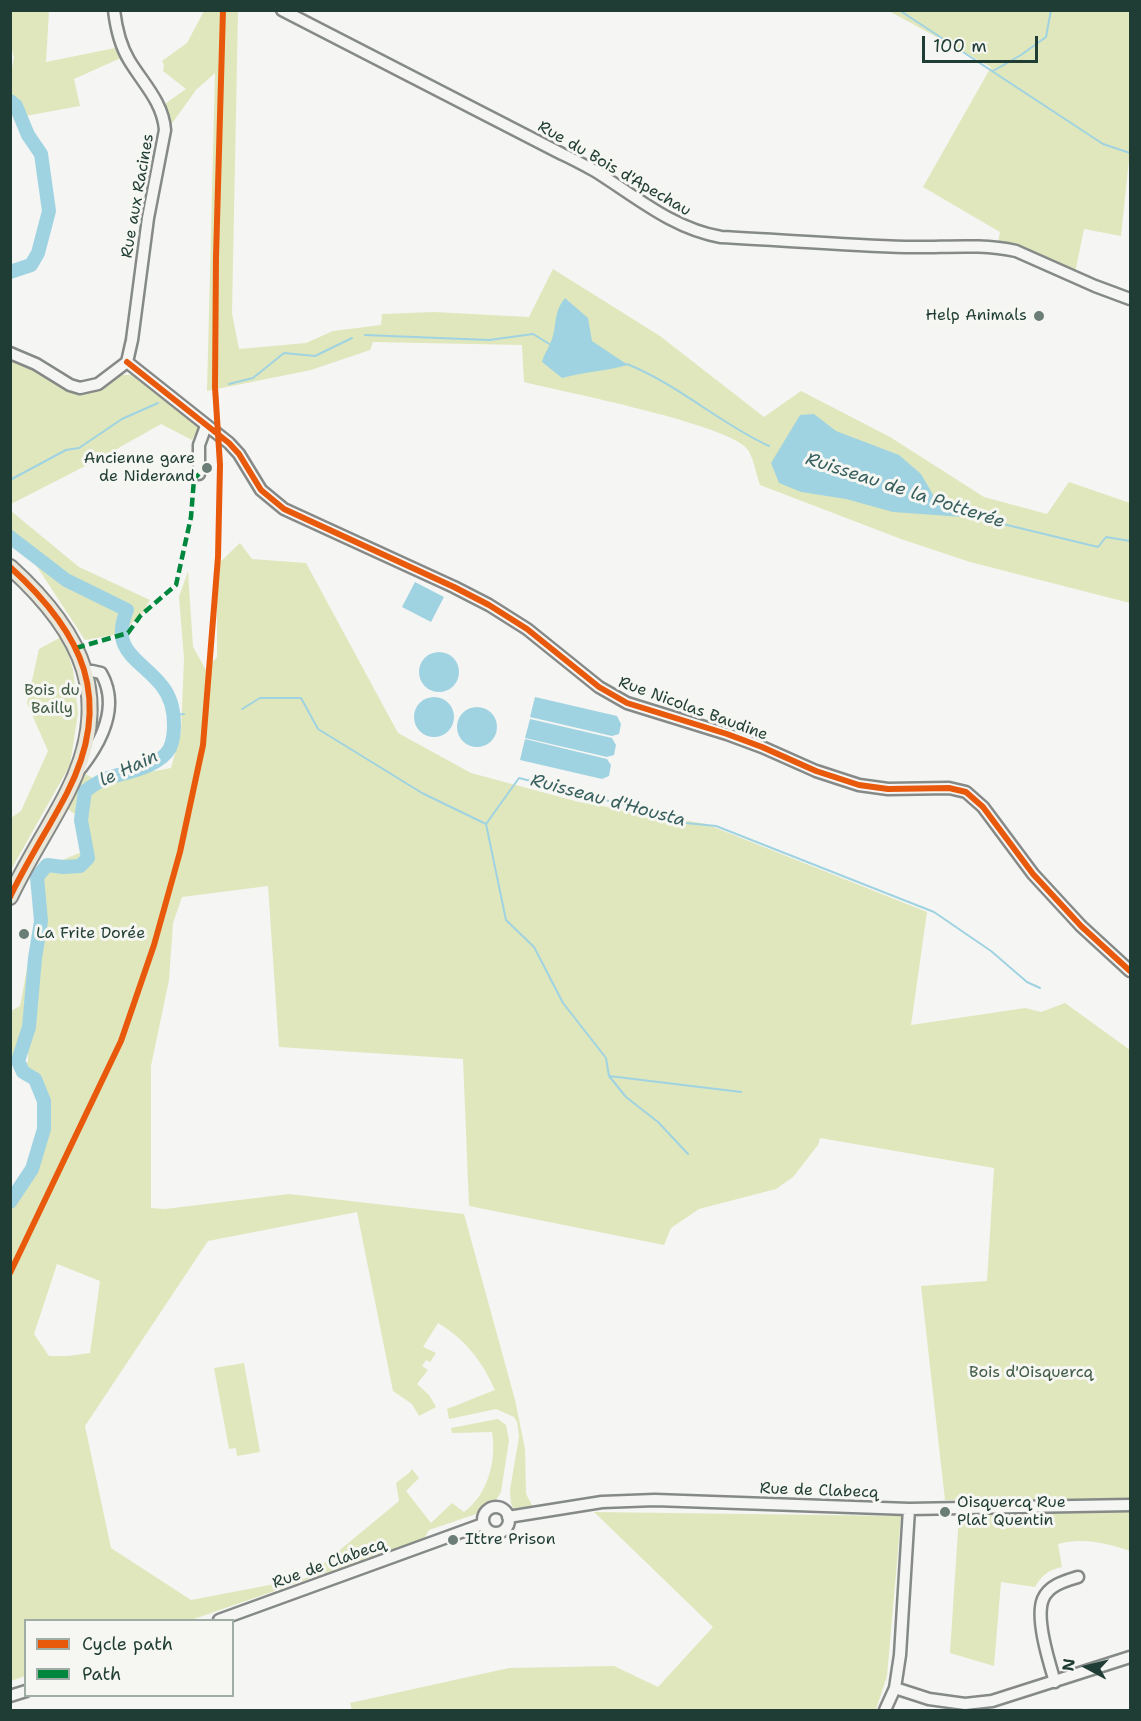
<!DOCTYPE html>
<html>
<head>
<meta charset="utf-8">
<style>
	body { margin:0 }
	#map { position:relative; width:1141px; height:1721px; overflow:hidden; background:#f5f5f3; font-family:"Shantell Sans",sans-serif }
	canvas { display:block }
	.frame { position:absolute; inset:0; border:12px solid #1f3d34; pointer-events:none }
	.legend { position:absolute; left:24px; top:1619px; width:210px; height:78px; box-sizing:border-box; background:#f6f6f2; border:2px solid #a0aca6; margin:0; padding:8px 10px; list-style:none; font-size:18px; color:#1f3d34 }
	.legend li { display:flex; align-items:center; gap:12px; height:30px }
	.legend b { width:30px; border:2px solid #a0aca6 }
	.north { position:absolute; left:1057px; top:1637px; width:60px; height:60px; -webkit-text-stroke:4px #f6f6f2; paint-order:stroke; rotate:277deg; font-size:16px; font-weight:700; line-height:24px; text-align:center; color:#1f3d34 }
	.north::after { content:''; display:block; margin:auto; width:21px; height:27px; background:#1f3d34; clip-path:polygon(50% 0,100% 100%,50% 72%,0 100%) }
	.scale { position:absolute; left:922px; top:36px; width:116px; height:27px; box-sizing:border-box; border:3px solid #1f3d34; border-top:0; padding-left:8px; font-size:18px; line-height:21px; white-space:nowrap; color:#1f3d34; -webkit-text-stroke:4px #f6f6f2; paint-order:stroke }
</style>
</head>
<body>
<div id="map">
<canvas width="1141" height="1721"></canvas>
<div class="frame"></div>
<ul class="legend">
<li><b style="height:8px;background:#e8590c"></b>Cycle path</li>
<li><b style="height:8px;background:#00873e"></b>Path</li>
</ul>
<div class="north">N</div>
<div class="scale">100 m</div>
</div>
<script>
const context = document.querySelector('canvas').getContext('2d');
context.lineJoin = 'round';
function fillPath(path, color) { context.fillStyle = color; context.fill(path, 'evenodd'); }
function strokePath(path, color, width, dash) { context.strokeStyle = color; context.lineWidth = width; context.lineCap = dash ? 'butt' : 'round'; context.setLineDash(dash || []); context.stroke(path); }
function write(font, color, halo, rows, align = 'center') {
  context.font = font + ' "Shantell Sans",sans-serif'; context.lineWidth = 6; context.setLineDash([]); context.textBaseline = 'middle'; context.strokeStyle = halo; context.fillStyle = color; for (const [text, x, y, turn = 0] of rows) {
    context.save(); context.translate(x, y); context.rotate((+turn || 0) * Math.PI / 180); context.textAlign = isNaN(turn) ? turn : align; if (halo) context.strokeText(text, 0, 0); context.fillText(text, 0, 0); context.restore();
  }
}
fillPath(new Path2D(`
	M10,11H49L46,62L120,47L123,57L74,79L80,106L25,116L21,105L11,93V74L14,57L11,46Z
	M204,11H238L232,313L239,349L306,343L333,331L381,325L382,314L434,312L529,317L553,269L660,336L764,417L801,391L890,437L984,497L1047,514L1069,482L1130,503V603L970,562L901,539L760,485C756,474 754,459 748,450C733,425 560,391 524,382L522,345L373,342L370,350L311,370L207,391L215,73L196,90L168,129L162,106L186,89L163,71L164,65L162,61L187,43Z
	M889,11H1130V150L1121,236L1084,229L1075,273C1051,262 1024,245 998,243L1000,232L923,187L991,67Z
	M10,358L23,361L73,392L98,390L119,375H132L199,428L192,440L161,424L99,459L11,504Z
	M11,511L79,567L150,600L141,615L119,634L85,640L32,559L11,544Z
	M240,543L252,559L306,563L398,733L471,773L579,802L706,824L927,912L911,1025L1025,1008L1041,1012L1065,1003L1130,1050V1551C1108,1543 1081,1537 1058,1544L1062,1567C1048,1570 1042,1575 1035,1587L1001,1582L994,1666L950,1653L960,1500H945L921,1286L987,1281L994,1168L820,1138L818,1145L793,1177L776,1189L699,1209L671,1228L664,1245L469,1206L463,1059L279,1047L268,886L182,897L173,923L169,980L151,1066V1208L165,1209L289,1194L464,1214L515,1400L525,1449L526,1494L533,1507L513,1508L511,1503L510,1490L519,1437L517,1422L514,1417L496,1409L449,1419L447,1409L495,1390C482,1361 465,1339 438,1323L423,1347L436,1353L430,1362L426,1360L422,1366L428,1370L417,1384L429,1395L436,1407L419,1416L412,1404L393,1391L357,1212L208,1241L85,1426L111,1548L191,1600L306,1578L399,1501L396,1483L410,1472L412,1469L419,1478L406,1491L431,1523L452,1503L464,1512C488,1495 497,1459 492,1432L452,1433L451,1428L498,1419L506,1425L509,1440L501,1492L496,1500L484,1507L479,1513L429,1530L424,1539L191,1620H26L25,1676L11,1681V1210L25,1190L49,1106L37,1072L16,1063L28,1062V1053L11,1057L12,1034L11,1011L20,1006L29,958L37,927L38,909L33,887L47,866L82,852L76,815L65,807L86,774L96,780L107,773L118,778L171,768L181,732L184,658L179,597L188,571L193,647L206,670L217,657V565ZM57,1264L100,1281L90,1353L68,1356H49L34,1334Z
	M63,636L73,670L78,713L70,765L12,868L11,867V818L21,811L48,751L27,703L39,649Z
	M244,1363L260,1452L237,1456L236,1448L229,1449L214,1368Z
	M594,1512L901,1516L887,1676L876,1710H352L350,1703L509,1668L614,1666L658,1687L713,1627Z`), '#e0e7bc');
fillPath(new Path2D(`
	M565,298L588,318L592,341L628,365C606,371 584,372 562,378L542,362C544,354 547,351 550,344C558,327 552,314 565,298Z
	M814,414L836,431L899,455L921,474L935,498L958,503L976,518L893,512L846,499L801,492L779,483L771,463L800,415Z
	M415,582L444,597L431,622L402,607Z
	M419 672a20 20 0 1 1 40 0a20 20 0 1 1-40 0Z
	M535,697L617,716L621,724L619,734L612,736L530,717Z
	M414 717a20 20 0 1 1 40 0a20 20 0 1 1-40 0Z
	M457 727a20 20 0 1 1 40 0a20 20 0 1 1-40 0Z
	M530,719L612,738L616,745L614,755L607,757L525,738Z
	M525,739L607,759L611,765L609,776L602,779L520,760Z`), '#a0d3e2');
strokePath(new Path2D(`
	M899,10L1103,144L1130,153
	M993,71L1021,55L1046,37L1051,10
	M365,335L489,340L533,334L551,345
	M627,364C679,385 719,423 769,446
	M229,384L253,378L284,353L315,356L352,338
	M10,480L66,450L79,448L122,419L158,403
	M974,517L1098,547L1106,537L1130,541
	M242,709L260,698H301L318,729L422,793L486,824L519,778L664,815L686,823L716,826L934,912L991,951L1027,982L1040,988
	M174,715L184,714
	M486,824L506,920L534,947L563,1003L606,1058L609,1076L741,1092
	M609,1076L626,1097L658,1122L688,1154`), '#a0d3e2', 2);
strokePath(new Path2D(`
	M10,101L16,106L28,135L41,154L49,211L38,253L31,265L10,272
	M10,537L66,580L127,610C109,652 141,659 162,686C171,697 174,711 174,725C174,732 173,741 170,748C159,768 125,772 105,779C97,782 91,787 85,791L81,820L88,858L80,866L63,867L47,865L37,877L41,921L35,958L29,1027L18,1061L23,1072L35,1079L44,1101V1129L32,1169L10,1202`), '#a0d3e2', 14);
const minor = new Path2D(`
	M114,10C116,27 120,45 129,60C142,82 163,102 165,130L148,218L132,340L127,362
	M282,10L562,154C573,159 584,165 595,171C635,196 673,229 721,237C782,240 844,245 906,247C943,248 979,243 1016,251L1095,286L1130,299
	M10,353L36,364L70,385L80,388L98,384L127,362
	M127,362L229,443L239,454L261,490L284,509L454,587L489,605L527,629L599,687L627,703L727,734L762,747L816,771L859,785L888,789L949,788L966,792L983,807L1033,874L1081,926L1130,971
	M199,474V445L206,426
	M81,768C102,741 120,706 101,673L92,671L85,672
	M483 1520a13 13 0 1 1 26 0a13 13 0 1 1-26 0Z
	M508,1517L602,1502L655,1500L909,1509L1130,1505
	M219,1620L483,1524
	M1055,1682C1049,1662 1035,1618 1043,1599C1049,1585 1065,1581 1078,1577
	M895,1688L929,1699L965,1704L992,1701L1130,1657
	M10,1696L26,1691
	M885,1710L895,1688L900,1655L909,1509`);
const major = new Path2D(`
	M10,567C83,633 115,699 67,793C49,828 27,861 10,897`);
strokePath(minor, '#858a88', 15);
strokePath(major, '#858a88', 18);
strokePath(minor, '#f5f5f3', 10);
strokePath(major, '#e9e7da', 14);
strokePath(new Path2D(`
	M76,648L128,633L141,615L176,585L191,517L194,479L199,474`), '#00873e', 4.5, [9, 4.5]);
strokePath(new Path2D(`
	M127,362L229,443L239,454L261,490L284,509L454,587L489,605L527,629L599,687L627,703L727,734L762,747L816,771L859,785L888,789L949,788L966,792L983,807L1033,874L1081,926L1130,971
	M10,567C83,633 115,699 67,793C49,828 27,861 10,897
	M10,1273L121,1041L154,945L180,852L203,745L218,557L220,465L215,387L216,257L223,10`), '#e8590c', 6);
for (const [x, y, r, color] of [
	[1039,316,6,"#6a7d77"],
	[207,468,6,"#6a7d77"],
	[24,934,6,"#6a7d77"],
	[945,1512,6,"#6a7d77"],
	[453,1540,6,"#6a7d77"]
]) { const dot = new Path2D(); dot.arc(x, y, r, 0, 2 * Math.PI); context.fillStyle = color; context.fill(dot); strokePath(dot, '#f6f6f2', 2); }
write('16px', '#1f3d34', '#f6f6f2', [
	["Rue du Bois d'Apechau",614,169,30],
	["Rue aux Racines",138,196,-80],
	["Rue Nicolas Baudine",693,709,20],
	["Rue de Clabecq",819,1491,2],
	["Rue de Clabecq",329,1564,-20]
]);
write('16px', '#1f3d34', '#f6f6f2', [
	["Help Animals",1027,316,"right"],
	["Ancienne gare",195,459,"right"],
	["de Niderand",195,477,"right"],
	["La Frite Dorée",36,934],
	["Oisquercq Rue",957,1503],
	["Plat Quentin",957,1521],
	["Ittre Prison",465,1540]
], 'left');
write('16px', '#425d46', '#f6f6f2', [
	["Bois du",52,691],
	["Bailly",52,709],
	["Bois d'Oisquercq",1031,1373]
]);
write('italic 18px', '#365f5e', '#f6f6f2', [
	["Ruisseau de la Potterée",905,491,18],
	["le Hain",129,769,-25],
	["Ruisseau d'Housta",608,801,15]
]);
</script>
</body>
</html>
